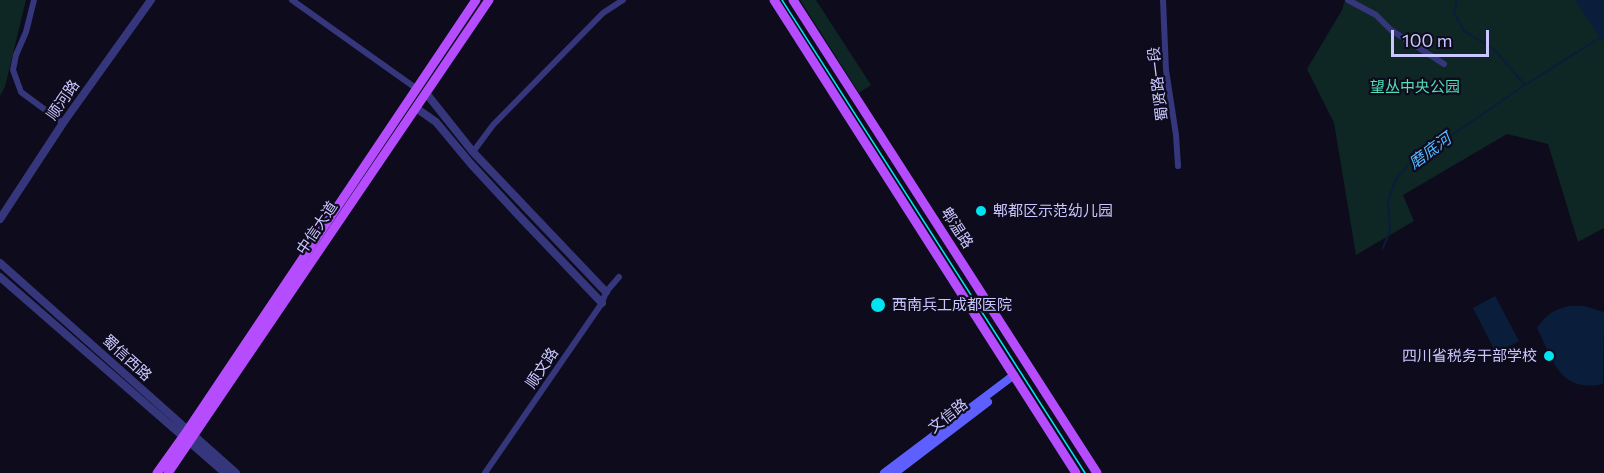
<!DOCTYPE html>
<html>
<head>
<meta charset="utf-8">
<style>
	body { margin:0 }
	#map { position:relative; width:1604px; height:473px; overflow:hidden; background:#0d0b1c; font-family:Commissioner,sans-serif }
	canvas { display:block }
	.scale { position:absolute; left:1391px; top:30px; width:98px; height:27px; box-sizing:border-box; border:3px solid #cac6ff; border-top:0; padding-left:8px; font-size:18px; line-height:21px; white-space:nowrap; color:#cac6ff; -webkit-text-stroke:4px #0d0b1c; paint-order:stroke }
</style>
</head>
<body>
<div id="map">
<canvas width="1604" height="473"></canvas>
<div class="scale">100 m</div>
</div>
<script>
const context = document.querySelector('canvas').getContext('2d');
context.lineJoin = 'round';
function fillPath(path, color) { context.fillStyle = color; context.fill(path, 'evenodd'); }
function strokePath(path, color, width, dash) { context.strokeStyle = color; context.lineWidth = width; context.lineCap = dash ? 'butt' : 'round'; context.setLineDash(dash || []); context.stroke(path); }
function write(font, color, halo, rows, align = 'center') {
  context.font = font + ' Commissioner,"Noto Sans SC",sans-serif'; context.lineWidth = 4.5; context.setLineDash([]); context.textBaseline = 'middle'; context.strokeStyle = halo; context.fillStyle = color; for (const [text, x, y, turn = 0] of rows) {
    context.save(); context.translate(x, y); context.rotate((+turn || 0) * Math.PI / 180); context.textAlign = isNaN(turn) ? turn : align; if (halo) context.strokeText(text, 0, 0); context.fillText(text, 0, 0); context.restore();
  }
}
fillPath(new Path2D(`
	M0,0H26L5,87L0,96Z
	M800,0H816L871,85L859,93Z
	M1345,0H1604V228L1578,242L1548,144L1507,134L1403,195L1414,221L1356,255L1334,123L1307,69L1342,10Z`), '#0e2624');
fillPath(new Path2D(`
	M1575,0H1604V43Z
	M1495,296L1519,341L1496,353L1473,308Z
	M1570,306H1584L1604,312L1603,384C1559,393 1553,360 1537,328C1546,315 1554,309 1570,306Z`), '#0a1e3c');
strokePath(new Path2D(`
	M1457,0L1454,13L1464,31L1494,49L1525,85L1604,35
	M1383,248L1390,230L1388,201L1396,179L1408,165L1525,85`), '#0a1e3c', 2);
strokePath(new Path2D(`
	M34,0L26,32L16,55L13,70L21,92L63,123
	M292,0L417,89
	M1163,0L1166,70L1176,135L1178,166
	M1348,0L1376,15L1391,30L1444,64
	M473,152L493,125L603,13L623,0
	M485,473L602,303L606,292L619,277`), '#35367c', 6);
strokePath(new Path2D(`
	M426,93L473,152L606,292
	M416,108L436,122L471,164L520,217L602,303
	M0,219L63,123L151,0
	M0,263L236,473
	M0,277L225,473`), '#35367c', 8);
strokePath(new Path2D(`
	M884,473L1014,375
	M895,473L988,402`), '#5d60ff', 8);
strokePath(new Path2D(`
	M774,0L1076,473
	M793,0L1097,473
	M157,473L187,431L476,0
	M168,473L489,0`), '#b54dff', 9);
strokePath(new Path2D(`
	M782,0L1085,473`), '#00e3f1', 1.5);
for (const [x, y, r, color] of [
	[981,211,6,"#00e3f1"],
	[878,305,8,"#00e3f1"],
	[1549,356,6,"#00e3f1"]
]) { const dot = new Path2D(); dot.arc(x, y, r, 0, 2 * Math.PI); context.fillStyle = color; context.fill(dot); strokePath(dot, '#0d0b1c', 2); }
write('15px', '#cac6ff', '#0d0b1c', [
	["蜀贤路一段",1158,84,-97],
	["顺河路",63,100,-55],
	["中信大道",317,228,-56],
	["郫温路",957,228,57],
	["蜀信西路",127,358,42],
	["顺文路",542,368,-56],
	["文信路",948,416,-38]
]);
write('15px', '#53deb6', '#0d0b1c', [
	["望丛中央公园",1415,87]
]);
write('15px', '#cac6ff', '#0d0b1c', [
	["郫都区示范幼儿园",993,211],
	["西南兵工成都医院",892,305],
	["四川省税务干部学校",1537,356,"right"]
], 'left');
write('italic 16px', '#54b7ff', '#0d0b1c', [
	["磨底河",1430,151,-36]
]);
</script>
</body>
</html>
